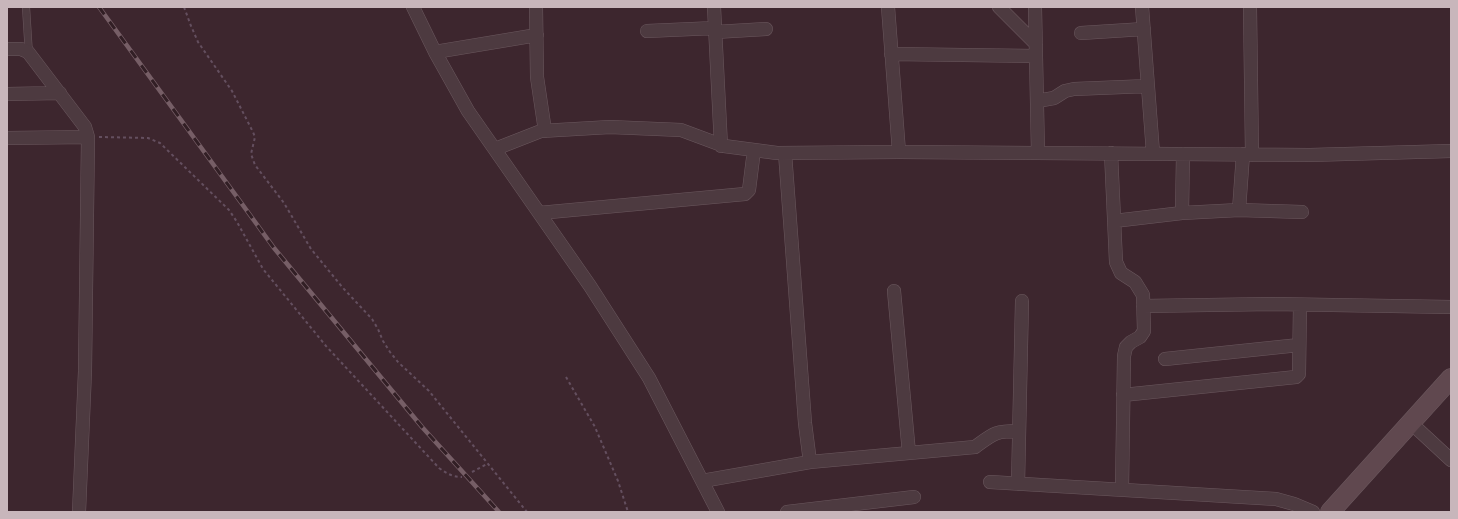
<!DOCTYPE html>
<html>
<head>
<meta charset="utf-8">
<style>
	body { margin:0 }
	#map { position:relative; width:1458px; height:519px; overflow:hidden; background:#3d262e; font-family:Montserrat,sans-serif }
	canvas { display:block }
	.frame { position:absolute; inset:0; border:8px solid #c8b6bb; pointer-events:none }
</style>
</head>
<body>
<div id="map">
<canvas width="1458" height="519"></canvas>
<div class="frame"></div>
</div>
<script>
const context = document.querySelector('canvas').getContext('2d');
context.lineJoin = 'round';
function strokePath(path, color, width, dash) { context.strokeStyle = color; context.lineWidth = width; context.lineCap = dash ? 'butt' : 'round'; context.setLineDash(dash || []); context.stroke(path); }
const service = new Path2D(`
	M26,7L29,55`);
const minor = new Path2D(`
	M413,7L435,52L468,111L590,286L649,378L718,512
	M536,7L537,77L545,131
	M714,7L721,146
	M888,7L899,152
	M999,7L1036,44
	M1035,7L1038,153
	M1142,7L1153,153
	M1250,7L1252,155
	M647,31L715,28
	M715,32L766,29
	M1081,33L1144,29
	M7,49H21L28,52L85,127L88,137
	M435,52L537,35
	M891,54L1036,56
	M7,94L60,93
	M1037,101L1054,98L1065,91L1074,89L1148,86
	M7,138L88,137L85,371L79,512
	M495,149L541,131L610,127L681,130L724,146L777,153L899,152L1310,155L1451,151
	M785,153L805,423L810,462
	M1111,153L1116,262L1121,273L1135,282L1143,295L1144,331L1140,337L1131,342L1126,347L1124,356L1122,490
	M1239,210L1243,154
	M539,213L745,194L749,190L754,150
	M1182,213L1183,154
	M1114,221L1182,213L1239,210L1302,212
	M894,291L909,453
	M1143,306L1273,304L1451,307
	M1165,359L1299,345
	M1123,395L1296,377L1299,374L1300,305
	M1411,423L1451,460
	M702,481L810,462L975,447C994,433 995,431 1019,431
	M990,482L1276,499L1294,504L1313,512
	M1018,484L1022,301
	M787,512L914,497`);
const secondary = new Path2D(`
	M1330,512L1451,378`);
strokePath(service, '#6b585e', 8);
strokePath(minor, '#6b585e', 14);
strokePath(secondary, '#6b585e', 20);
strokePath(new Path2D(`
	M184,7L191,26L198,42L232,91L253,132L255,137L251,154L255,165L284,203L311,249L343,288L372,319L378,329L383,341L390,352L398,362L429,391L527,512
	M99,137L148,138L160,143L229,210L237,222L263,269L326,346L439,468C446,473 452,477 462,477
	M566,377L595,427L618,481L628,512
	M472,472L487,464`), '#644f5f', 2, [3, 3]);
strokePath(service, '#4d3a40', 7);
strokePath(minor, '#4d3a40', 13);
strokePath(secondary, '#60484f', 19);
const rail = new Path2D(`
	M99,7L274,248L422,427L499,512`);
strokePath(rail, '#765e66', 4.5);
strokePath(rail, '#321f25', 3, [9]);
</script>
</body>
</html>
